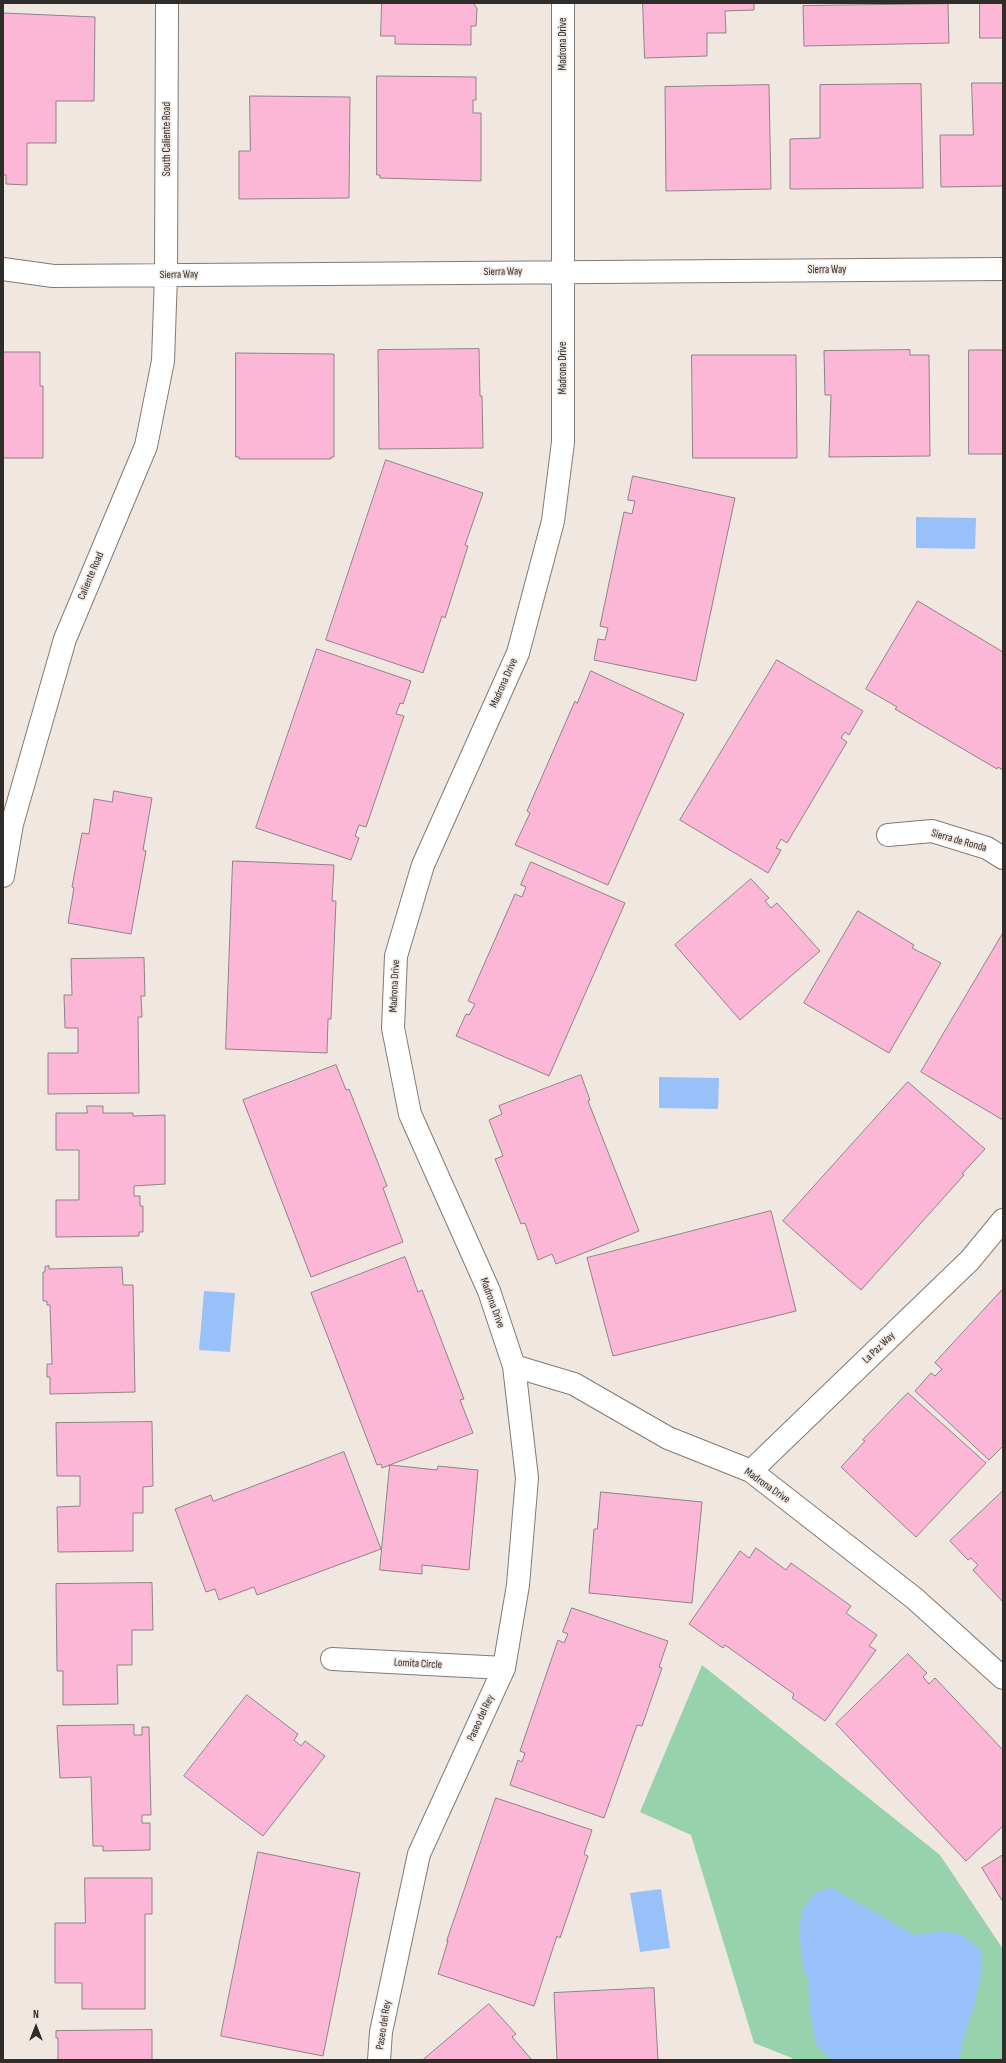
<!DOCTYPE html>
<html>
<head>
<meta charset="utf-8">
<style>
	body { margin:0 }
	#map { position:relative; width:1006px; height:2063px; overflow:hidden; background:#f0e7e1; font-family:"Sofia Sans Condensed",sans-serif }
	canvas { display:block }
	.frame { position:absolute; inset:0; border:4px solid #2f2c29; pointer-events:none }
	.north { position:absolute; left:16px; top:2007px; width:40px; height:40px; -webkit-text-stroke:3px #f0e7e1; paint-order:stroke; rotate:0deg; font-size:11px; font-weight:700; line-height:16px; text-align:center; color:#2f2c29 }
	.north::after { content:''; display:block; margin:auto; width:14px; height:18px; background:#2f2c29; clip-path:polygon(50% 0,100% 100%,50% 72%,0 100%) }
</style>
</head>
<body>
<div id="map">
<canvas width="1006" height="2063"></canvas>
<div class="frame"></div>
<div class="north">N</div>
</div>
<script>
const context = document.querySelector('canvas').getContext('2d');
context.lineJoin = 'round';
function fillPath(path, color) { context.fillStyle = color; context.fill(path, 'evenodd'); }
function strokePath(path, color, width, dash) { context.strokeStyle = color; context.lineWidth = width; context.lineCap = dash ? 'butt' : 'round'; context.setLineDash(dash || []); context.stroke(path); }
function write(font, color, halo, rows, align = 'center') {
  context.font = font + ' "Sofia Sans Condensed",sans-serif'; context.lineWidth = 3; context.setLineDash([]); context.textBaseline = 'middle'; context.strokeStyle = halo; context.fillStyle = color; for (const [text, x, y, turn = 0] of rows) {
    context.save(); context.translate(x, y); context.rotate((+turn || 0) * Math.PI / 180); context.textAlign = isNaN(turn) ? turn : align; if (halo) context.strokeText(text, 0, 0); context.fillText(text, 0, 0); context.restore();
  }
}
fillPath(new Path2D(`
	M702,1665L940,1855L1003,1949V2060H793L792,2058L754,2043L691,1835L640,1812Z`), '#96d3ac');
fillPath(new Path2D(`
	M916,517L976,518L975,549L916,548Z
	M659,1077L719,1078L718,1109L659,1108Z
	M204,1291L235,1293L230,1352L199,1350Z
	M832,1888L915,1935L946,1931L961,1935L978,1947L982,1957L981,1974L974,2006L963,2039L959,2060H832L816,2045L810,2011L808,1978L803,1969L799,1931L802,1910L812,1896L821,1890Z
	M661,1889L670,1948L640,1952L630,1893Z`), '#99c1f9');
const building = new Path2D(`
	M382,3H473L477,8L476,26H471V45L395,44V36H381Z
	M643,3H754V10L725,11L726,33H707V56L645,58Z
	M980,3H1003V38H980Z
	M948,4L949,43L804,46L803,6Z
	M3,13L95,17L94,101H56V143H27V185L6,184V175H3Z
	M377,76L476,77V100H473V113H481V181L380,178V175H377Z
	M972,83H1003V186L941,187L940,135H973Z
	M921,84L923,188L790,189V139L820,138V85Z
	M769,85L771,189L666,191L665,87Z
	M250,96L350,97L349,198L239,199V151H250Z
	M479,349L480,396H482L483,448L379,449L378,350Z
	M910,350V355H929L930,456L829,457L831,395H825L824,351Z
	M969,350H1003V454H969Z
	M3,352H40V386H43V458H3Z
	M236,353L334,354V457H331V459H239V457H236Z
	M692,355H796L797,458H693Z
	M386,460L483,493L465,545L468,546L445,618L442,616L423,673L326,640Z
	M633,476L735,498L696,681L594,660L598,639L605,640L608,628L600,626L624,512L632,514L635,501L628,500Z
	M918,601L1003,652V770L998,767L997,769L895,709L897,707L866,689Z
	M317,649L411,681L403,704L400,703L396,714L404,716L366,827L359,825L355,836L359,838L351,860L256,828Z
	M777,660L863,711L849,735L845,732L841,738L847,742L787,843L781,839L776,848L781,850L768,873L680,820Z
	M591,671L684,714L608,885L515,845L530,813L527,811L575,701L577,703Z
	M114,791L152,798L143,850L146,851L131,934L68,923L74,888L72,887L82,833L89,834L94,799L112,802Z
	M233,861L334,865L332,901H336L331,1019H328L327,1053L226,1049Z
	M531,862L625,903L549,1076L456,1036L466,1014L469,1015L475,1004L468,1001L515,894L522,897L526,887L521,885Z
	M751,879L769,898L765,901L771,908L777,903L820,951L740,1020L675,945Z
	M858,911L914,945L912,948L941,963L889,1053L804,1003Z
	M1003,933V1120L921,1072Z
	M144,958L145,996H141L142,1017H138L139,1093L48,1094V1053H78V1028H65L64,995H72L71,959Z
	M336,1065L346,1090L349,1089L387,1186L383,1188L403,1242L311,1277L243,1100Z
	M581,1075L590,1100L588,1101L639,1231L556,1264L552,1254L538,1260L525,1223L521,1224L495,1159L503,1156L489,1120L502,1114L499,1106Z
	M908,1082L985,1149L962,1174L964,1175L861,1290L783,1221Z
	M87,1106H103V1113H133V1116L165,1115V1184L134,1186V1196H140V1206H143V1232H139V1236L56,1237V1200H79V1150H56V1113H87Z
	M771,1211L796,1311L613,1356L587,1258Z
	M405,1257L418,1292L422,1290L464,1399L460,1400L473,1433L382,1468L381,1464L377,1465L311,1293Z
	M49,1266V1269L122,1267L123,1285H133L135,1392L50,1394V1377H47V1364H52L50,1305H47V1301H43V1272H45V1267Z
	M1003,1289V1446L989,1460L915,1391L931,1373L935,1376L942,1369L935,1363Z
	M908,1393L986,1463L916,1537L841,1467L865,1441L863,1440Z
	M152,1422L153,1486L143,1487V1513H133V1551L58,1552L57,1507L80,1506V1476H57L56,1423Z
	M344,1452L381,1549L257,1595L254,1587L219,1600L215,1589L206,1592L175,1509L211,1495L213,1501Z
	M390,1465L437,1470L438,1466L478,1470L469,1570L422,1565V1574L380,1570Z
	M1003,1491V1602L973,1570L978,1565L971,1558L968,1560L950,1541Z
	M601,1492L702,1502L692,1603L589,1593L594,1529H597Z
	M756,1548L786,1570L791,1563L851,1606L846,1613L877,1635L869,1646L876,1650L825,1721L792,1698L794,1694L725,1645L723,1648L689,1624L740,1551L749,1558Z
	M152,1583L153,1630H132V1665H117L118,1704L63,1705V1671H57L56,1584Z
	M572,1608L668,1641L659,1667L662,1668L642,1726L637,1725L604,1818L510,1785L518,1760L522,1762L525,1753L520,1751L558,1640L564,1643L568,1634L563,1632Z
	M908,1654L927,1673L923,1677L929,1684L935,1678L1003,1750V1826L966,1861L836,1724Z
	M247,1695L298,1734L294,1740L301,1746L305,1741L325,1756L263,1836L184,1776Z
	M134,1725V1735H142V1727H149L151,1815H142V1823H150V1850L103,1851V1846H93L91,1777L60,1778L57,1726Z
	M496,1798L592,1830L584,1854L588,1856L560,1938L557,1936L534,2006L438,1974L448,1941H447Z
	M258,1852L360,1873L323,2056L221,2036Z
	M1003,1855V1902L982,1868Z
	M85,1878H152V1914H145V2009H82V1983H55V1923H85Z
	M654,1988L658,2060H557L554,1993Z
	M489,2004L516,2034L512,2037L532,2060H423Z
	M152,2030V2059L154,2060H58V2038H56V2031Z`);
fillPath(building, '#fdb7d6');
strokePath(building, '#8d8387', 1);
const street = new Path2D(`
	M3,269L53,276L1003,269
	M888,835L932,831L987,848L1003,858
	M3,876L12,824L65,639L146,446L163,361L166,275L167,3
	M514,1366L574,1384L668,1438L751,1471L914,1598L1003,1678
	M751,1471L970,1260L1003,1220
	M332,1659L504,1668
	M379,2060L381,2032L419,1854L504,1668L518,1585L527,1478L514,1366L489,1291L410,1114L393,1028L396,956L423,865L518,653L553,521L563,442V3`);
strokePath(street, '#827a75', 24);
strokePath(street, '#fff', 22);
write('11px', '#2f2c29', '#f0e7e1', [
	["Madrona Drive",563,44,-90],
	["South Caliente Road",167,139,-90],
	["Sierra Way",827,270],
	["Sierra Way",503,272,-1],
	["Sierra Way",179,275,-1],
	["Madrona Drive",563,368,-90],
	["Caliente Road",91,576,-67],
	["Madrona Drive",504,683,-66],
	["Sierra de Ronda",959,841,16],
	["Madrona Drive",395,986,-87],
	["Madrona Drive",492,1303,70],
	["La Paz Way",879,1348,-44],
	["Madrona Drive",767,1486,35],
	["Lomita Circle",418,1664,3],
	["Paseo del Rey",481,1718,-65],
	["Paseo del Rey",384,2025,-81]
]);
</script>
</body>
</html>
